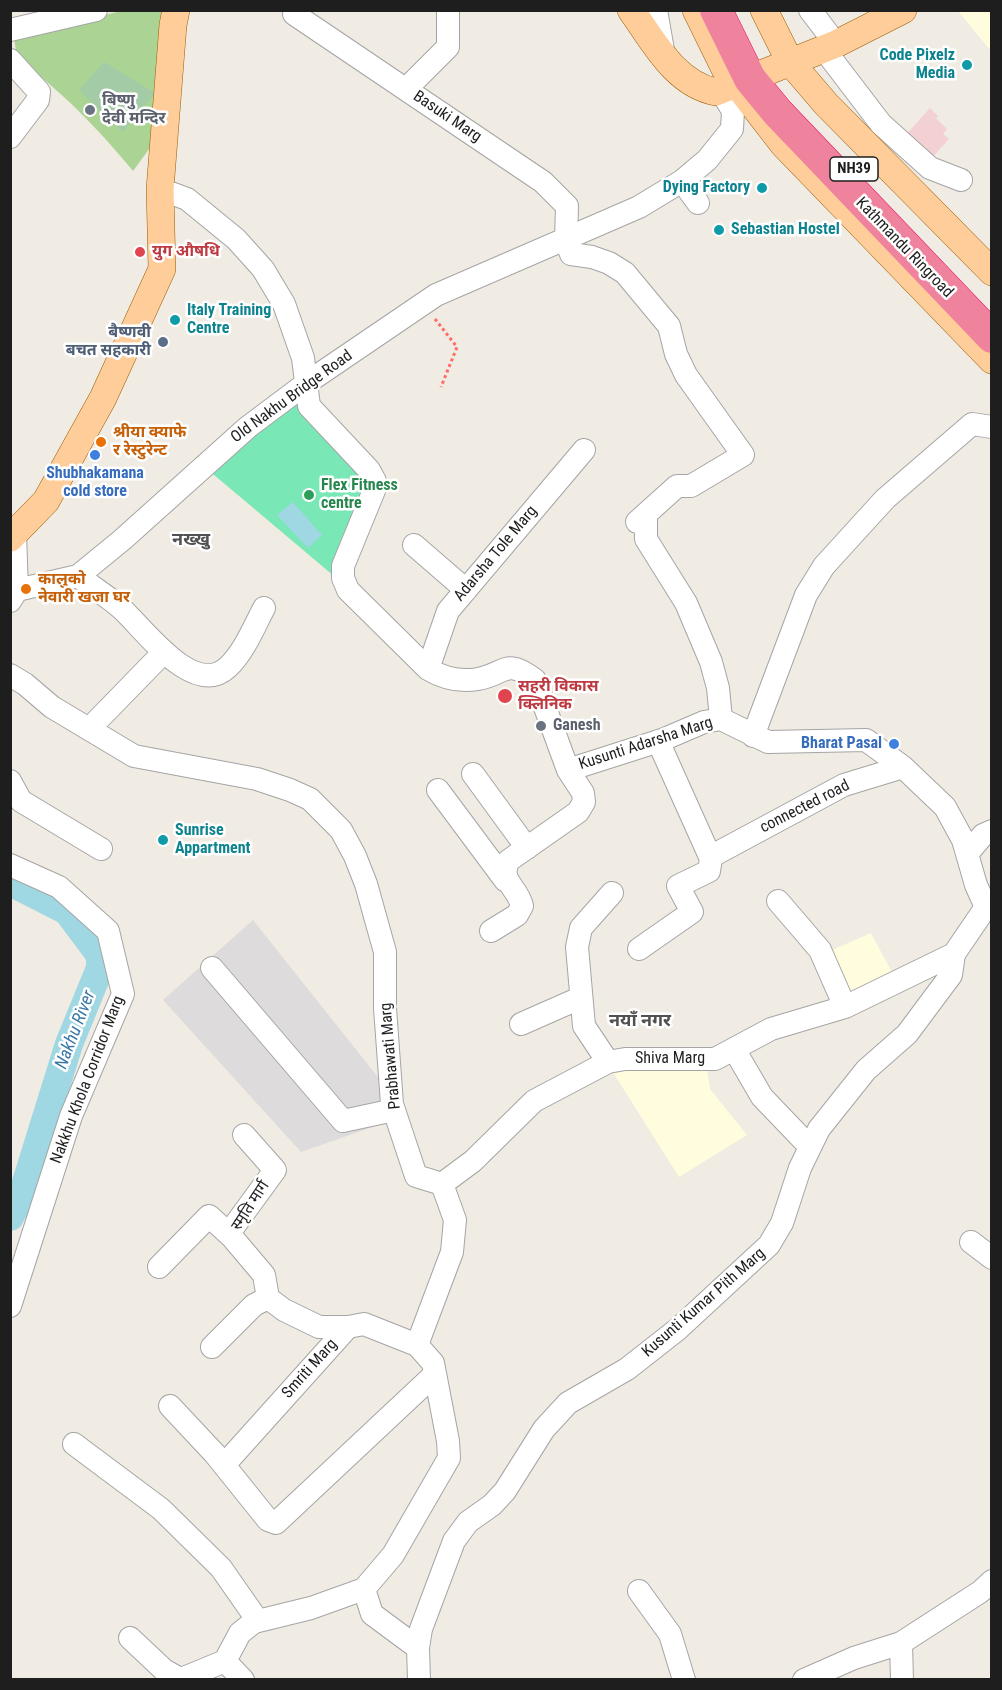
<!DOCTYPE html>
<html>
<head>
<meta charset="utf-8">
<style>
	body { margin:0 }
	#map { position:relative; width:1002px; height:1690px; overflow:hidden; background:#f0ebe3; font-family:"Roboto Condensed",sans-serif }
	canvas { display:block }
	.frame { position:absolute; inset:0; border:12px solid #1e1e1e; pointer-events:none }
</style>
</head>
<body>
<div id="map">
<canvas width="1002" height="1690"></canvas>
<div class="frame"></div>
</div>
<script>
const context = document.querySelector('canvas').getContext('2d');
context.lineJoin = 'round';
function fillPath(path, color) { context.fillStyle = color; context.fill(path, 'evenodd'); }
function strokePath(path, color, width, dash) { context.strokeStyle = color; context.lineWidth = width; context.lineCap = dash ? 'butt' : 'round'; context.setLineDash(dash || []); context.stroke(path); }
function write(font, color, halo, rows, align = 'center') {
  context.font = font + ' "Roboto Condensed","Noto Sans Devanagari",sans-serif'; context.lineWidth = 5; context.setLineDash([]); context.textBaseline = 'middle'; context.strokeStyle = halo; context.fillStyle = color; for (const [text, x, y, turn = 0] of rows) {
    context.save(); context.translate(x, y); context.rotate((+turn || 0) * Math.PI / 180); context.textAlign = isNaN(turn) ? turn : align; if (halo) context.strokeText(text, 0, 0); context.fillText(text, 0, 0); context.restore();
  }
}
fillPath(new Path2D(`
	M253,920L381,1081L387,1122L301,1152L163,1000Z`), '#dddbdb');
fillPath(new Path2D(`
	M930,108L938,116L936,118L947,129L943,134L949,139L930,160L904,137Z`), '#f3d1d2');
fillPath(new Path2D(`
	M958,11H991V51Z
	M871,933L896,980L845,1003L823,954Z
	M609,1066L707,1068L710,1089L747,1135L679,1177Z`), '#fffdde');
fillPath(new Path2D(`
	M121,11H166L155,141L133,171C97,127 62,92 17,58L14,38Z`), '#abd494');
fillPath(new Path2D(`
	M104,62L155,93L123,132L79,90Z`), '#a2cba6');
fillPath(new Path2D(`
	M301,392L388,483L334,576L207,469Z`), '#7ae7b6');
fillPath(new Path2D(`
	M293,502L322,535L308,548L277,515Z`), '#9fd7e2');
strokePath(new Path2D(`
	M10,882L67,911L100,955V968L69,1044L23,1192L10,1217`), '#9fd7e2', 28);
const minor = new Path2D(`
	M296,10L294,14L543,182L567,206L566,241L571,254L592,257L609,263L625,273L669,326L676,354L686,375L743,455L691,486H677L637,522
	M656,10L664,56
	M810,10L836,44
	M10,30L96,10
	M823,48L881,124L930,168L961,180
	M10,60L39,92L38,100L10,137
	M406,89L448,47V10
	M682,181L698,203
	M160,189L187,199L236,239L263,269L284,304L303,358L309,406L369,470L375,481V488L343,566V578L348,590L428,669C443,678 461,682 478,679C506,674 505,657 535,680L568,770L583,793L584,802L578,812L508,861C499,882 518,887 522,906L517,915L491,931
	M646,517V539L686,603L711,662L718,688L721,719
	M15,534L17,590
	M414,545L466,590
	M78,576C92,587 109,597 122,609C144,629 194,699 228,667C244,652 254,627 264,608
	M10,601L17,590L78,576L122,540L248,427L308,382L436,295L639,207L682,181L707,160L732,129L733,111L721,91
	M428,669L448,611L584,450
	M10,675L25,684L52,707L134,756L257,779L290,790L310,799L341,830L355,856L366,884L385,952V1008L392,1104L416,1176L442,1184L455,1220L452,1252L417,1345L433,1363L448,1441L449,1458L393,1555L364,1589L311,1608L254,1622L240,1633L225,1661L243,1680
	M89,729L164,652
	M753,736L806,595L824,566L885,499L972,424L992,427
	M568,770L662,740L704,722L721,719L768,742L866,740L903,767L945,807L963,840L976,885L986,907
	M473,774L527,848
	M10,781L21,801L101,849
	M438,790L505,880
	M967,854L983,835L992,831
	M710,857L844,785L903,767
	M10,865L59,887L108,931L123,994L71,1116L10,1306
	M778,901L820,950L845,1007
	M639,949L692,912L678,886L709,871L711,859L658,741
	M212,968L343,1121L394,1110
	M521,1024L580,998
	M734,1049L762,1097L810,1147
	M608,1062L584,1026L577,947L581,928L612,893
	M244,1135L275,1170L232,1229L231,1236L264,1275L268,1298L284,1310L319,1327H348
	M442,1184L473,1161L534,1101L608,1062L625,1059H715L771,1029L845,1007L954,954
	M971,1242L992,1258
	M159,1267L209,1216L231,1236
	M212,1347L254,1305L268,1298
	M170,1406L215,1454L268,1520L276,1523L435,1374
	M74,1444L161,1509L221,1568L258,1621
	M224,1465L348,1327L364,1324L417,1345
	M364,1589L372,1614L418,1648L419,1680
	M639,1591L670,1634L684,1680
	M130,1638L164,1670L180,1679
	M901,1643L902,1680
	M418,1648L421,1629L454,1541L468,1522L492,1505L505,1491L544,1429L568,1403L627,1369L678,1329L769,1245L782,1223L800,1168L819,1129L866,1070L907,1034L951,975L954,954L986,907H992
	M179,1680L225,1661
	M804,1680L854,1658L901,1643L980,1592L992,1581`);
const major = new Path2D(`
	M631,10C654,42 675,84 716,92L836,44L903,10
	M696,10L725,69L783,144L992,360
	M764,10L790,62L826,104L992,272
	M10,538L46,501L103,398L162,269L160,189L173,25L176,10`);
const highway = new Path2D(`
	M716,10L750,79L778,113L992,337`);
strokePath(minor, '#a5a5a5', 24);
strokePath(major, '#995c00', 28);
strokePath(highway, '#ec136b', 33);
strokePath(new Path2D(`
	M435,319L457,347L441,387`), '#ff6c66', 3, [3, 3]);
strokePath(minor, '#fff', 22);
strokePath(major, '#ffcd9a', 27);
strokePath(highway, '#ef839e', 32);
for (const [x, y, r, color] of [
	[967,65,6,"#0f9aa8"],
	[90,110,6,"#6b7280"],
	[762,188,6,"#0f9aa8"],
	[719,230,6,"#0f9aa8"],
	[140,252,6,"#e0444e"],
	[175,320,6,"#0f9aa8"],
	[163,342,6,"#5c6f8a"],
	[101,442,6,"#e8710a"],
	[95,455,6,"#3f7fe0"],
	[309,495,6,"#2e9e5b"],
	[26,589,6,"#e8710a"],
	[505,696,8,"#e0444e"],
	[541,726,6,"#6b7280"],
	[894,744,6,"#3f7fe0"],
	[163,840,6,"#0f9aa8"]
]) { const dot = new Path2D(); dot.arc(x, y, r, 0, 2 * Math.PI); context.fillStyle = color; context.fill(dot); strokePath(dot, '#fff', 2); }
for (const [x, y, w] of [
	[854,169,48]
]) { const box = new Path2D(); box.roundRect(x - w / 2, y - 12, w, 24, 4.5); context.fillStyle = '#fff'; context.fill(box); strokePath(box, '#1e1e1e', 1.5); }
write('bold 15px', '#1e1e1e', null, [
	["NH39",854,169]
]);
write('bold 16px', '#0d838f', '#fff', [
	["Code Pixelz",955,56,"right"],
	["Media",955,74,"right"],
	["Dying Factory",750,188,"right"],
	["Sebastian Hostel",731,230],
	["Italy Training",187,311],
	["Centre",187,329],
	["Sunrise",175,831],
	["Appartment",175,849]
], 'left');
write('bold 16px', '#5b616d', '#fff', [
	["बिष्णु",102,101],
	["देवी मन्दिर",102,119],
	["Ganesh",553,726]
], 'left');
write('16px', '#1e1e1e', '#fff', [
	["Basuki Marg",447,117,34],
	["Kathmandu Ringroad",904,248,46],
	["Old Nakhu Bridge Road",292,397,-36],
	["Adarsha Tole Marg",496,554,-50],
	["Kusunti Adarsha Marg",646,744,-18],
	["connected road",805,807,-27],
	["Prabhawati Marg",391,1056,-95],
	["Shiva Marg",670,1059],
	["Nakkhu Khola Corridor Marg",88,1080,-69],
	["स्मृति मार्ग",251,1206,-57],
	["Kusunti Kumar Pith Marg",704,1303,-41],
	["Smriti Marg",310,1369,-48]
]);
write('bold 16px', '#be3a42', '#fff', [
	["युग औषधि",152,252],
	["सहरी विकास",518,687],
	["क्लिनिक",518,705]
], 'left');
write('bold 16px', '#4e5e75', '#fff', [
	["बैष्णवी",151,333],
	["बचत सहकारी",151,351]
], 'right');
write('bold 16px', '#c56008', '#fff', [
	["श्रीया क्याफे",113,433],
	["र रेस्टुरेन्ट",113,451],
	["कालुको",38,580],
	["नेवारी खजा घर",38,598]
], 'left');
write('bold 16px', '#366cbe', '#fff', [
	["Shubhakamana",95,474],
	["cold store",95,492],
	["Bharat Pasal",882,744,"right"]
]);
write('bold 16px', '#27864d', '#fff', [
	["Flex Fitness",321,486],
	["centre",321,504]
], 'left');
write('bold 18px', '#515151', '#fff', [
	["नख्खु",191,540],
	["नयाँ नगर",640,1021]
]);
write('italic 18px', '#3c78a7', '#fff', [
	["Nakhu River",76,1030,-69]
]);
</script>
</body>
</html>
